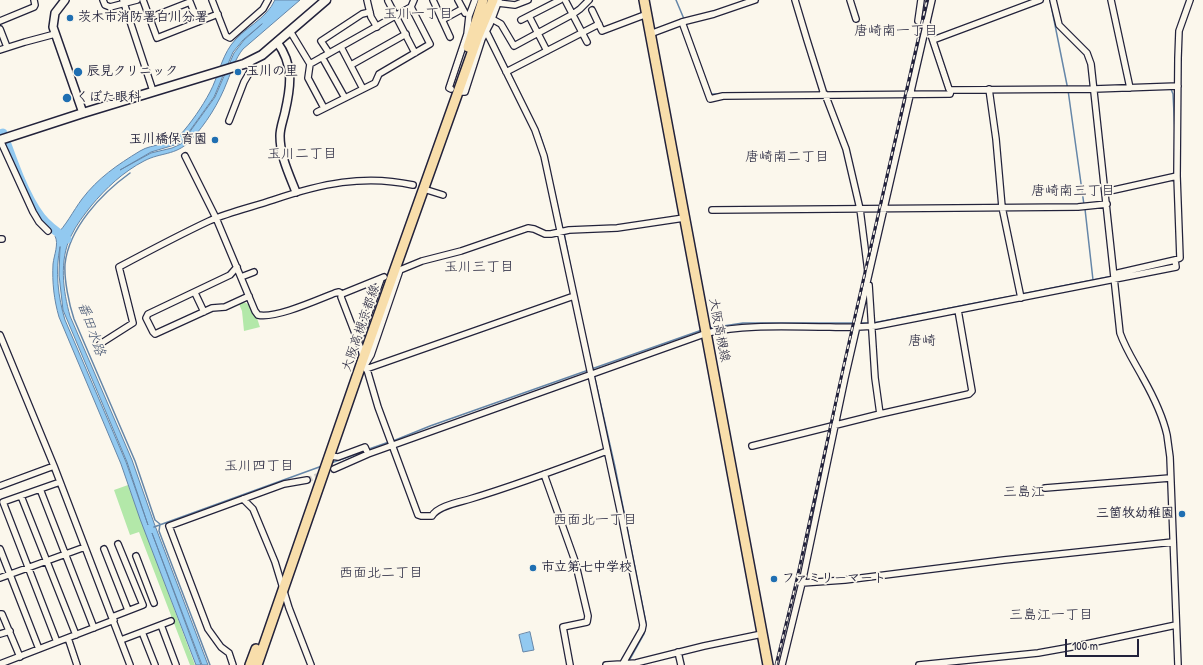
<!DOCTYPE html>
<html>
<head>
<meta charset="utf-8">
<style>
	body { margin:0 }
	#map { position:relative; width:1203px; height:665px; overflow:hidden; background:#fbf7ec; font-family:"Patrick Hand",sans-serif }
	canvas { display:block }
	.scale { position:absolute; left:1065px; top:639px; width:74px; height:18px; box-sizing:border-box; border:2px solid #22223b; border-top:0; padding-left:5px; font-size:12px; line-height:14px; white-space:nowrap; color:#22223b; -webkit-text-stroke:3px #fbf7ec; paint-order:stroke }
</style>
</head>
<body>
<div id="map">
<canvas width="1203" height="665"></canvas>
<div class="scale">100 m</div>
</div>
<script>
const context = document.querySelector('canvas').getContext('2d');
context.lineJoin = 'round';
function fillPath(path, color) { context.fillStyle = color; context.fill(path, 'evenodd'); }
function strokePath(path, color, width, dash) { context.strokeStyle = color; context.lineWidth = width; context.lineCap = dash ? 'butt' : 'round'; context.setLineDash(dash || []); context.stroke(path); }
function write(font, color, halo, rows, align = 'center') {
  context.font = font + ' "Patrick Hand","Klee One",sans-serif'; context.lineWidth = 3.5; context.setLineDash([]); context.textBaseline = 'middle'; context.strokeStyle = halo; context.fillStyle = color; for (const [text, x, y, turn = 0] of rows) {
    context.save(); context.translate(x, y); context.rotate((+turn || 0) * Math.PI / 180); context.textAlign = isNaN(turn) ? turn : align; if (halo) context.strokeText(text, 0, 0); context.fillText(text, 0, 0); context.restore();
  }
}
fillPath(new Path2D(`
	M241,302C253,302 257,318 260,327L244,331L242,311L239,304Z
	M128,485L195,665H190L139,532L130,535L114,490Z`), '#b3e8a9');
const water = new Path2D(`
	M275,0H300L243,49C235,59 232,70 227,82C219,103 206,124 190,141C175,156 161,152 144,161C123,172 106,188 91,206C84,215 76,225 71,236C59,260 63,291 70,316L132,460L154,523L208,665H202L152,533L201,665H196L140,519L121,464L59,317C54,300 52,282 53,264C54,255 59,244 55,236C66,226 73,211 82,199C98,178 117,165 140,151C153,143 171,146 180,135C191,123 202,107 210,92C218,77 221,59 231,45C243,28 266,20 275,0ZM262,24L244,40L234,53L215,97L181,144L172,148L151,153L120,170L151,152L181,143L214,97L233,52L243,40ZM60,247L59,275L63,310L127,462L148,525L126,462L65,320C58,297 55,271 60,247Z
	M530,632L534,650L523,652L519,635Z`);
fillPath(water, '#92c9f0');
strokePath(water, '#6586a8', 1);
strokePath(new Path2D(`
	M676,0L684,19
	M1050,0L1068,90L1084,205
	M683,19L691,17
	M686,25L711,94H722
	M489,30L513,79
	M1170,89H1171L1173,94L1175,133
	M539,132L545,150
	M130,173C101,194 69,228 65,264C64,280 69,304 74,319L135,461L155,520L160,524L159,531L210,665
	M553,185L563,230
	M1085,209L1093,280
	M564,233L576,294
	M1167,265L1173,264
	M1138,271L1163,266
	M1022,294L1113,276
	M985,301L1019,295
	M581,317L615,467L646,623L644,634L629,661
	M859,323H869
	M873,323L981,302
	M710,328L743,323H855
	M393,441L430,426L702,330
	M369,449L389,442
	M331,463L365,451
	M154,527L322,466`), '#6586a8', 1.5);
strokePath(new Path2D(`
	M0,134L3,133C12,159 25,196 41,217C48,226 58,233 67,239`), '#92c9f0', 9);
strokePath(new Path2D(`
	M307,480L334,469`), '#d0ccc9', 5.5, [5.5, 3]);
const minor = new Path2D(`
	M103,0L105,5L110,7L137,0
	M123,0L153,91
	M143,0L157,38L218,14
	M212,0L226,36L230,38L263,9L268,0
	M367,0L371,17L377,27
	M433,0L450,37
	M458,0L465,13
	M565,0L587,42
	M795,0L807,40L823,91V94
	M850,0L856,19
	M921,0L918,21L927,23L949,89L951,90L1094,89L1178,86
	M1053,0L1059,25L1087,53L1091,64L1120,333C1126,350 1135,363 1143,378C1152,394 1163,417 1167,435C1168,442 1169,450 1170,457L1178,665
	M1111,0L1130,88
	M388,1L415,53
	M498,3L515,5L528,0
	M411,7L414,0
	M592,10L602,31L647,14
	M529,16L547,51
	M149,18L190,2L198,22
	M492,19L501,24L514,46L573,14L580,9L589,0
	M442,20L462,9
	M521,20L560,0
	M0,21L34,7L35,5L34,0
	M682,22L714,14L755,0
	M0,29L7,47
	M290,31L310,64L308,78L324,108
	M486,31L535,130L544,156L623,524L643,625L642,630L622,665
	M650,34L682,22L710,99L723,96L950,94L951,90
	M933,40L1040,0
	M341,47L363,89
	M0,50L25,42L55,34
	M329,53L321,41L362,14L370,12
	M322,57L345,98
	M310,64L411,7L430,44L379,74L375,83L317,112
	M351,65L406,34
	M506,72L599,24
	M451,89L449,88L467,34L469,16L475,0
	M989,89L996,139L1002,207L1021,298
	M462,92H465L482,39L490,24L499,0
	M825,94L846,149L860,209L868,272
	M229,121L244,82L251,70L249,61
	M0,140L33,212L39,222L48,231
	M185,156L216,218L255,311L258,315C275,319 317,300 335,293L339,292L342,294L384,277
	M427,190L443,195
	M1105,192L1177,176
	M712,210L1078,207L1107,204
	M0,239H2
	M237,267L230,275L148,314L146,318L153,332L155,334L212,308L225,307L249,296
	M1114,274L1175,260L1180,258L1177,176L1178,58L1179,31L1190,0
	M241,277L254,272
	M869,285L875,378L880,414
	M195,293L204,312
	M342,294L341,297L361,349L378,407L418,515L421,516H432C437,506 460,502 470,499C517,485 562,468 607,451
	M0,335L54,466L130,665
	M358,343L381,279
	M100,344L133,323L119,267C149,251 179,235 209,221C229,212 252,207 273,200C320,184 364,174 413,185
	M365,365L371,355L400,270L422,261L461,251L528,228L534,229L545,234H551L569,230L617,228L684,218
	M366,369L574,296
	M752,446L880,414L969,394L972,391L958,310
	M330,456L338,457L365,447L368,454
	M334,469L368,454L707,333C747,324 788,327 830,327C845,328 861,327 876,326L1176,267L1175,260
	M544,474L575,561L588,616L587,622L563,627L570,665
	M0,486L54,466
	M1045,488L1170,478
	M40,489L94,628
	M21,496L76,635
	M243,499L253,509L275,562L289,608L311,665
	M0,549L39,649
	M104,549L128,610
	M136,556L154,603
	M0,578L85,547
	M802,583L845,580L1004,560L1173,542
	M0,614H2L20,657
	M112,617L143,605L118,544
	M161,625L176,665
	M142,632L155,665
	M0,634L10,631
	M68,638L77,665
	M121,640L171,621
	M57,642L3,502L60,482
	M678,652L681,665
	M0,664L114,620
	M233,665L229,653L221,647L208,629L169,526L284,484L307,480
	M606,665L636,663L704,646L762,634
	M782,665L802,583L845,378L932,0
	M919,665L1038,653L1077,646L1176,625`);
const tertiary = new Path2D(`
	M65,0L55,13L53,27L83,113
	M277,42C294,65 291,86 285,112C283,121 280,128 280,136C280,156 289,174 296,192`);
const secondary = new Path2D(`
	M0,140L83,113L244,64L262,55L326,0`);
const primary = new Path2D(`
	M644,0L768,665
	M468,47L483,0
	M250,665L256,649
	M257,665L363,359L478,36L493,0`);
strokePath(minor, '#22223b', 8);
strokePath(tertiary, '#22223b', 10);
strokePath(secondary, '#22223b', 11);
strokePath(primary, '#22223b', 12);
strokePath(minor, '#fbf7ec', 5.5);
strokePath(tertiary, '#fbf7ec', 7);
strokePath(secondary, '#fbf7ec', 8);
strokePath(primary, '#f8deab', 9);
const rail = new Path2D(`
	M776,665L796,583L845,360L927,0`);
strokePath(rail, '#22223b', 3);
strokePath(rail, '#fbf7ec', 1.5, [4.5]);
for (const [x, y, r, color] of [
	[70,18,4,"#1f6fb2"],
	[78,72,5,"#1f6fb2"],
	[238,72,4,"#1f6fb2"],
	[67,98,5,"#1f6fb2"],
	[215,140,4,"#1f6fb2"],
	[1182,514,4,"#1f6fb2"],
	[533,568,4,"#1f6fb2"],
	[774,579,4,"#1f6fb2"]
]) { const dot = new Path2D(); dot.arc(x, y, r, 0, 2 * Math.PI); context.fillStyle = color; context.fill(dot); strokePath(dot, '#fbf7ec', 1.5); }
write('bold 13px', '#22223b', '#fbf7ec', [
	["茨木市消防署白川分署",78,18],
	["辰見クリニック",87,72],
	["玉川の里",246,72],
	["くぼた眼科",76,98],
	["玉川橋保育園",207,140,"right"],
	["三箇牧幼稚園",1174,514,"right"],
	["市立第七中学校",541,568],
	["ファミリーマート",782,579]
], 'left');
write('13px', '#22223b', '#fbf7ec', [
	["大阪高槻京都線",361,328,-71],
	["大阪高槻線",719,330,79]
]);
write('14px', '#22223b', '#fbf7ec', [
	["玉川一丁目",418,14],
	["唐崎南一丁目",896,31],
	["玉川二丁目",302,154],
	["唐崎南二丁目",787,157],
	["唐崎南三丁目",1073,191],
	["玉川三丁目",479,267],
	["唐崎",922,341],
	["玉川四丁目",259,466],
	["三島江",1024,492],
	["西面北一丁目",595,520],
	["西面北二丁目",381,573],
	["三島江一丁目",1051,615]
]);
write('italic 14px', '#445471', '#fbf7ec', [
	["番田水路",91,329,70]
]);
</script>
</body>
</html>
